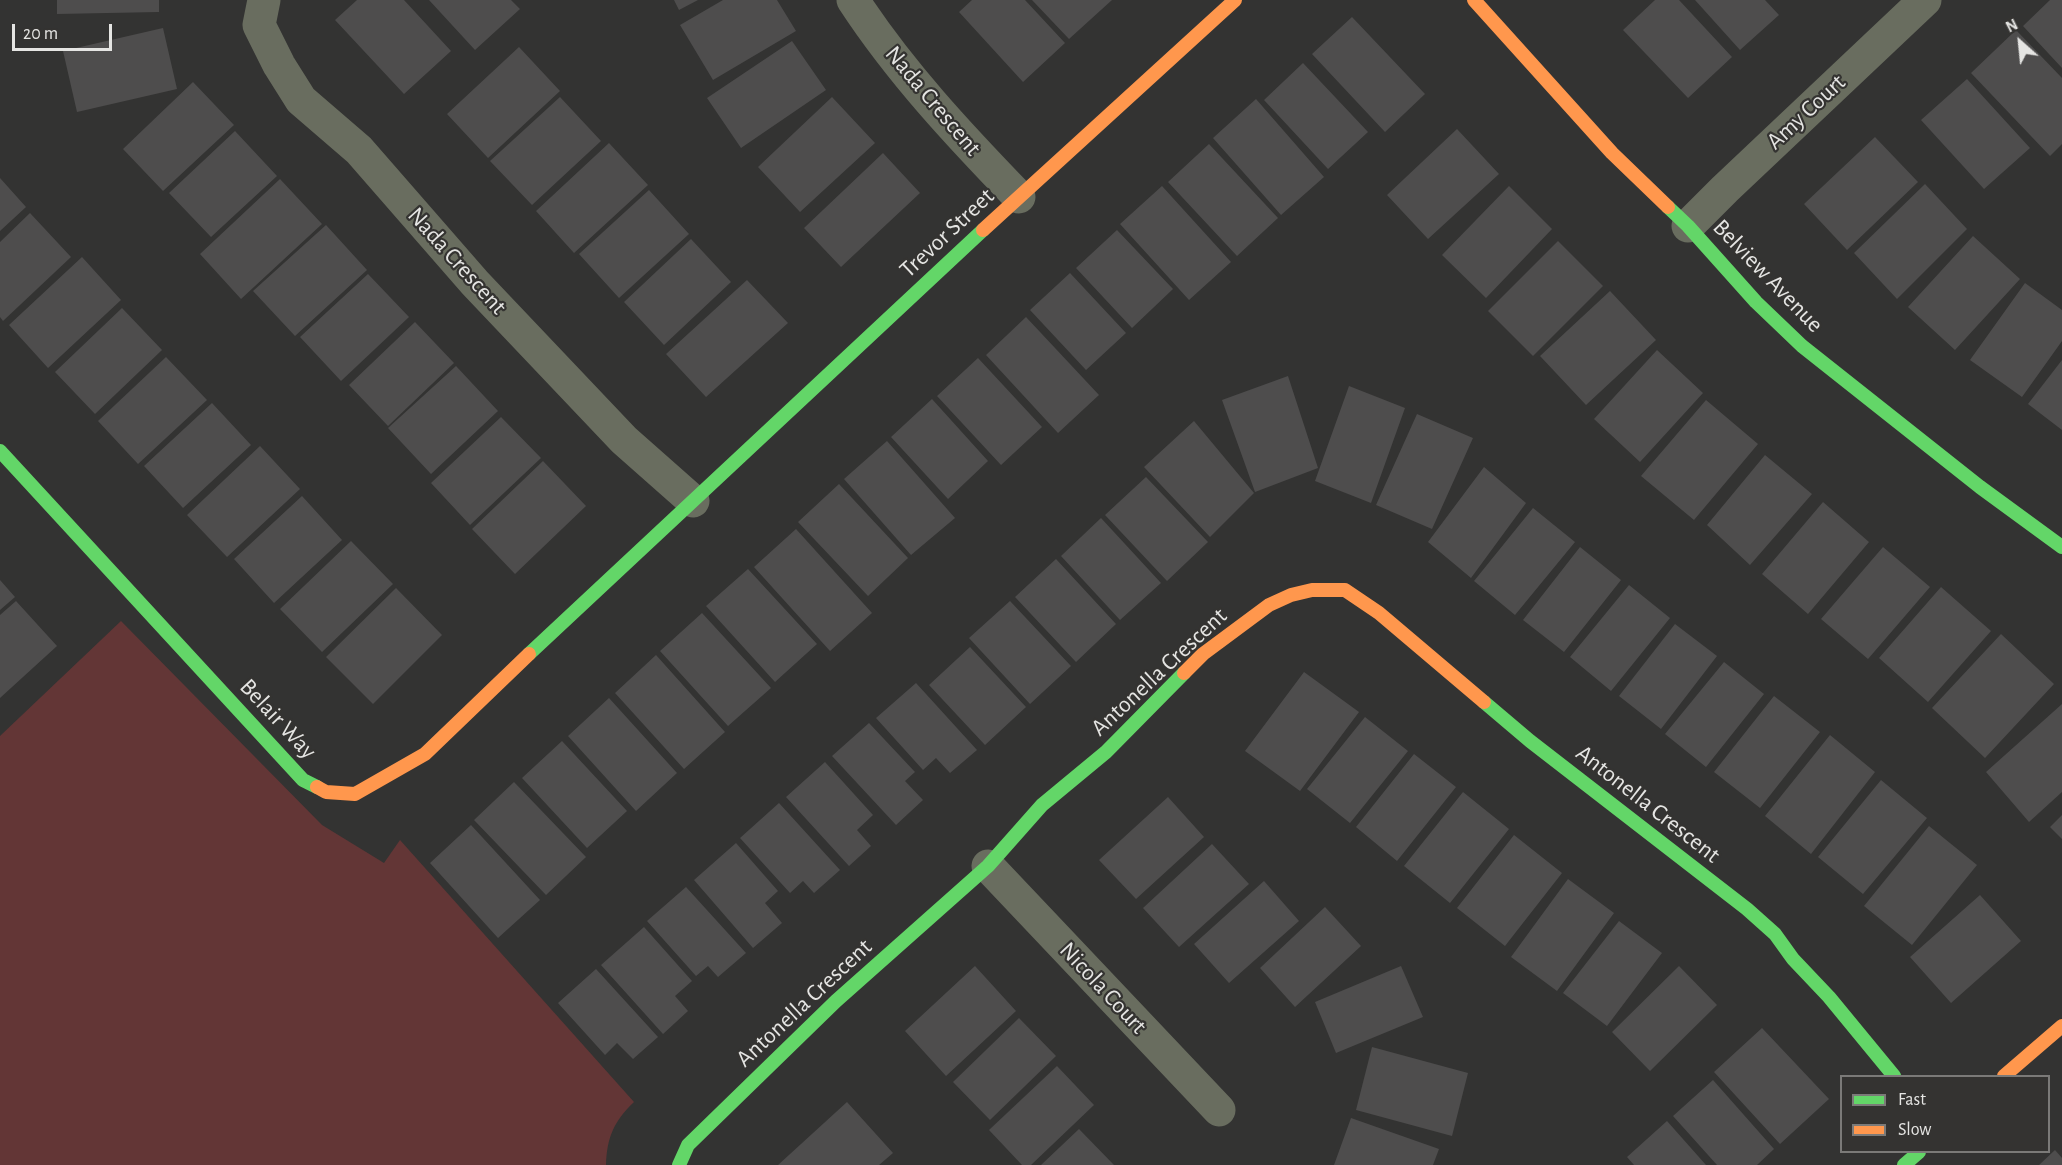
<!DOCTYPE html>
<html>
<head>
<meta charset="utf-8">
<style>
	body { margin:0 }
	#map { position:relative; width:2062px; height:1165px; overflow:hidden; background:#333332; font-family:"Alegreya Sans",sans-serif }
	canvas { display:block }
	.legend { position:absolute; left:1840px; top:1075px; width:210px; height:78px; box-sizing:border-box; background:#343331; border:2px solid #7b7a78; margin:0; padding:8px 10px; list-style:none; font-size:18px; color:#e5e5e3 }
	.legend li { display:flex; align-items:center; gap:12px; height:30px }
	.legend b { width:30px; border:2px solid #7b7a78 }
	.north { position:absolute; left:1990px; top:12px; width:60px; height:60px; -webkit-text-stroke:4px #343331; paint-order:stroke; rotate:333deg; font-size:16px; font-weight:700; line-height:24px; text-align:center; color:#e5e5e3 }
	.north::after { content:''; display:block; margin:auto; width:21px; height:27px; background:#e5e5e3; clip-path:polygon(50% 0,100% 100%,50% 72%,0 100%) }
	.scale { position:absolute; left:12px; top:24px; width:100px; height:27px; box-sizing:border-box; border:3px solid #e5e5e3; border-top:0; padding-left:8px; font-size:18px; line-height:21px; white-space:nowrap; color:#e5e5e3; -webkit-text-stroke:4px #343331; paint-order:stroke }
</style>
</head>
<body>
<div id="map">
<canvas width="2062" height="1165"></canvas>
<ul class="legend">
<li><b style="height:8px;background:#63d668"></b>Fast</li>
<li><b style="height:8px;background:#ff974d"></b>Slow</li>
</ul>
<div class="north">N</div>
<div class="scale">20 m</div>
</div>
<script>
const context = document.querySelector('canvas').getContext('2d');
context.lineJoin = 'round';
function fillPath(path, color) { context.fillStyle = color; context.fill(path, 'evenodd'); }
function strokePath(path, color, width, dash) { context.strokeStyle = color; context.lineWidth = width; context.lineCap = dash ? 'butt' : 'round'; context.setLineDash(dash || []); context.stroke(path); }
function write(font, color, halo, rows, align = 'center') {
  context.font = font + ' "Alegreya Sans",sans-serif'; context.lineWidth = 4.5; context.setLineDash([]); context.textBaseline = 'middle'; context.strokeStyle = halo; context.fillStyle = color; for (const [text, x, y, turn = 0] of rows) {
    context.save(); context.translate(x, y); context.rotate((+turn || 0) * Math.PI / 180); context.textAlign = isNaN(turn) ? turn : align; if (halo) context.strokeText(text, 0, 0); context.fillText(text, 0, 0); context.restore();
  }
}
fillPath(new Path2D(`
	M121,621L322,825L384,863L400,840L634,1102C614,1121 607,1137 606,1165H0V736Z`), '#633636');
fillPath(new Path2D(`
	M57,0H159V12L57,14Z
	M357,0H404L451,51L404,94L335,20Z
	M429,0H511L520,9L475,50Z
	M674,0H698L679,10Z
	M723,0H777L796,31L713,80L680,25Z
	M972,0H1025L1065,43L1023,82L959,12Z
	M1032,0H1112L1069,39Z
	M1655,0H1679L1732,57L1688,98L1623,30Z
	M1695,0H1765L1779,15L1740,50Z
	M2050,0H2062V68L2023,26Z
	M1352,17L1425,94L1385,132L1312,54Z
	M163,28L177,89L77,112L63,51Z
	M2016,30L2062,78V144L2050,156L1971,73Z
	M792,41L826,90L741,148L707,98Z
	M519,47L560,91L488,158L447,114Z
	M1303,63L1368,132L1328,169L1264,100Z
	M1967,79L2030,148L1984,189L1921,120Z
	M193,82L234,125L163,191L123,149Z
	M560,97L601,141L532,205L490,161Z
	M832,97L875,143L800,212L758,167Z
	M1256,99L1324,177L1281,215L1213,138Z
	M1457,129L1499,174L1428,239L1387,195Z
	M235,131L277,176L211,237L169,193Z
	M1875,137L1918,182L1847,250L1804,204Z
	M609,143L648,185L574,253L536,211Z
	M1209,144L1278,218L1237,256L1168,182Z
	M883,153L920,193L841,267L804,228Z
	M0,178L26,207L0,231Z
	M280,179L322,224L241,299L200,254Z
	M1925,184L1967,229L1897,299L1854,253Z
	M1162,186L1231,262L1189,300L1120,224Z
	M1509,186L1552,229L1486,298L1442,255Z
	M649,190L689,234L619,298L579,254Z
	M30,213L71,257L3,321L0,317V242Z
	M326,225L367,270L295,336L253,291Z
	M1117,230L1173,289L1132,328L1076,268Z
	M1973,236L2020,279L1955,350L1908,307Z
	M691,239L731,282L664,345L624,302Z
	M1558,241L1603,286L1533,356L1488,311Z
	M82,257L121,300L48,368L9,325Z
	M1070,273L1126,333L1086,370L1030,310Z
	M368,274L409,317L341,381L300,337Z
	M747,280L788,323L706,397L666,354Z
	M2025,283L2062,310V341L2022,397L1970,360Z
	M1610,291L1656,340L1586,405L1540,356Z
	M122,308L162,350L95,414L55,372Z
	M1026,317L1099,395L1058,433L986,355Z
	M415,322L454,363L388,426L349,385Z
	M1657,350L1703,393L1640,462L1594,419Z
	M166,357L207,400L138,464L98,421Z
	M978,358L1042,427L1001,465L937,396Z
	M2062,360V430L2028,404Z
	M456,366L498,411L431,474L388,428Z
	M1288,376L1318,468L1255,492L1222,400Z
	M1349,386L1405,408L1371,503L1315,481Z
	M932,399L988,461L948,499L891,437Z
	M1706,400L1758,444L1694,520L1641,476Z
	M212,403L251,445L183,508L144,466Z
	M1417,414L1473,438L1432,529L1376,505Z
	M501,417L541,458L470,525L431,483Z
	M1194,421L1254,493L1210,537L1144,467Z
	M887,441L955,518L911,555L844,479Z
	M260,446L300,489L227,557L187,515Z
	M1765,455L1812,494L1750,565L1707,525Z
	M543,461L586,506L515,574L472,529Z
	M1484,467L1526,503L1471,578L1428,542Z
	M1146,477L1208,542L1167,581L1105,515Z
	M839,484L908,558L868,596L798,522Z
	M302,496L342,540L274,603L234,559Z
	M1823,502L1869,542L1808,614L1762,574Z
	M1533,508L1575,542L1515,615L1474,581Z
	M1101,518L1161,583L1120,620L1061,556Z
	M796,529L872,613L830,651L754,567Z
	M351,541L393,584L322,652L280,609Z
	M1580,547L1621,580L1564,652L1523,620Z
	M1883,547L1930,587L1868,659L1821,619Z
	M1056,559L1116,624L1076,662L1015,597Z
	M748,569L817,644L775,682L706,606Z
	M0,580L15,597L0,610Z
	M1629,585L1670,618L1611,691L1570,657Z
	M1941,587L1991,631L1928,702L1879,658Z
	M396,588L442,635L373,704L326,657Z
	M16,601L57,646L0,698V615Z
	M1010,601L1071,666L1030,704L969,638Z
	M702,613L771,688L728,726L660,651Z
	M1675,624L1717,656L1661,729L1619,696Z
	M2001,634L2054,684L1985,758L1932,708Z
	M970,647L1026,707L985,745L929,685Z
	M656,655L725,732L684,769L615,693Z
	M1724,662L1764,694L1706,767L1665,734Z
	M1304,672L1359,712L1300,791L1245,751Z
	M916,683L977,750L950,773L936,758L923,770L876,718Z
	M1774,696L1820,732L1760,808L1714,772Z
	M609,698L677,773L636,811L568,736Z
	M2062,704V792L2029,822L1986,772Z
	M1365,717L1408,751L1350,823L1307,789Z
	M869,723L915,772L905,781L923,800L896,825L832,756Z
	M1830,735L1875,772L1811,854L1765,816Z
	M562,741L627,811L587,848L522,778Z
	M1414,754L1456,787L1397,861L1356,827Z
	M825,762L873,815L857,830L871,846L849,866L786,797Z
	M1881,780L1927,818L1863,894L1818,857Z
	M514,782L586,857L546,895L474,820Z
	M1463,792L1509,829L1450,903L1404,866Z
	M1168,797L1204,837L1136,899L1099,860Z
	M779,803L840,870L814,893L803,881L790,893L740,838Z
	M2062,815V839L2050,827Z
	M471,825L540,900L498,938L430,863Z
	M1929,826L1977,865L1912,945L1864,906Z
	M1514,835L1562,873L1505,946L1457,908Z
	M736,843L778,891L765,903L782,923L753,948L694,880Z
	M1212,844L1249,884L1179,947L1143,908Z
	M1568,879L1614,913L1557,991L1511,957Z
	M1264,881L1299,921L1229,983L1194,944Z
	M686,887L746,953L718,977L708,966L696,976L647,921Z
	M1980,895L2021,941L1951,1003L1910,957Z
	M1325,907L1361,946L1295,1007L1260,968Z
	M1619,921L1662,953L1607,1026L1563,993Z
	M644,927L692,981L675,996L688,1011L663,1034L601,965Z
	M975,966L1016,1011L946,1076L905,1031Z
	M1401,966L1423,1017L1336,1053L1315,1002Z
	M1679,966L1717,1005L1650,1071L1612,1032Z
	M596,969L658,1037L633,1059L617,1043L605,1055L558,1003Z
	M1019,1018L1056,1056L990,1120L953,1082Z
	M1762,1028L1829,1099L1780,1144L1714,1072Z
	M1372,1047L1468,1073L1452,1136L1356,1110Z
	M1057,1066L1094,1105L1031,1165H1022L989,1130Z
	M1713,1080L1774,1149L1757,1165H1717L1673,1116Z
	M847,1102L893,1153L879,1165H778Z
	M1351,1118L1439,1149L1433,1165H1334Z
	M1667,1121L1706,1165H1634L1627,1157Z
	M1079,1129L1114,1165H1041Z
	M2055,1150L2062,1158V1165H2039Z`), '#4e4d4d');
strokePath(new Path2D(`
	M264,0L259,25L279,65L301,100L359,150L475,283L624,440L693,501
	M853,0C900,72 959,135 1019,197
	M1688,226L1725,189L1925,0
	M988,866L1219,1110`), '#696d5f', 33);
strokePath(new Path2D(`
	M1668,207L1688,226L1756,302L1802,346L1980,487L2062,547
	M0,451L303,780L317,787
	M529,654L983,230
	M1484,702L1530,741L1747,909L1775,934L1793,959L1829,997L1894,1076
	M679,1165L688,1145L836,1001L988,866L1042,805L1106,752L1184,673
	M1904,1165L1919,1152`), '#63d668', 14);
strokePath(new Path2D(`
	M1474,0L1612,153L1668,207
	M983,230L1235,0
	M1184,673L1203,654L1269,605L1291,595L1312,590H1345L1379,613L1484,702
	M317,787L326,792L355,794L425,754L529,654
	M2004,1076L2062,1026`), '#ff974d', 14);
write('24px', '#e5e5e3', '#343331', [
	["Nada Crescent",933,101,50],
	["Amy Court",1806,112,-43],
	["Trevor Street",947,233,-43],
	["Nada Crescent",457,261,48],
	["Belview Avenue",1768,276,46],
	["Antonella Crescent",1159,672,-43],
	["Belair Way",278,719,47],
	["Antonella Crescent",1648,804,38],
	["Nicola Court",1103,988,47],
	["Antonella Crescent",804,1003,-43]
]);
</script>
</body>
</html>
